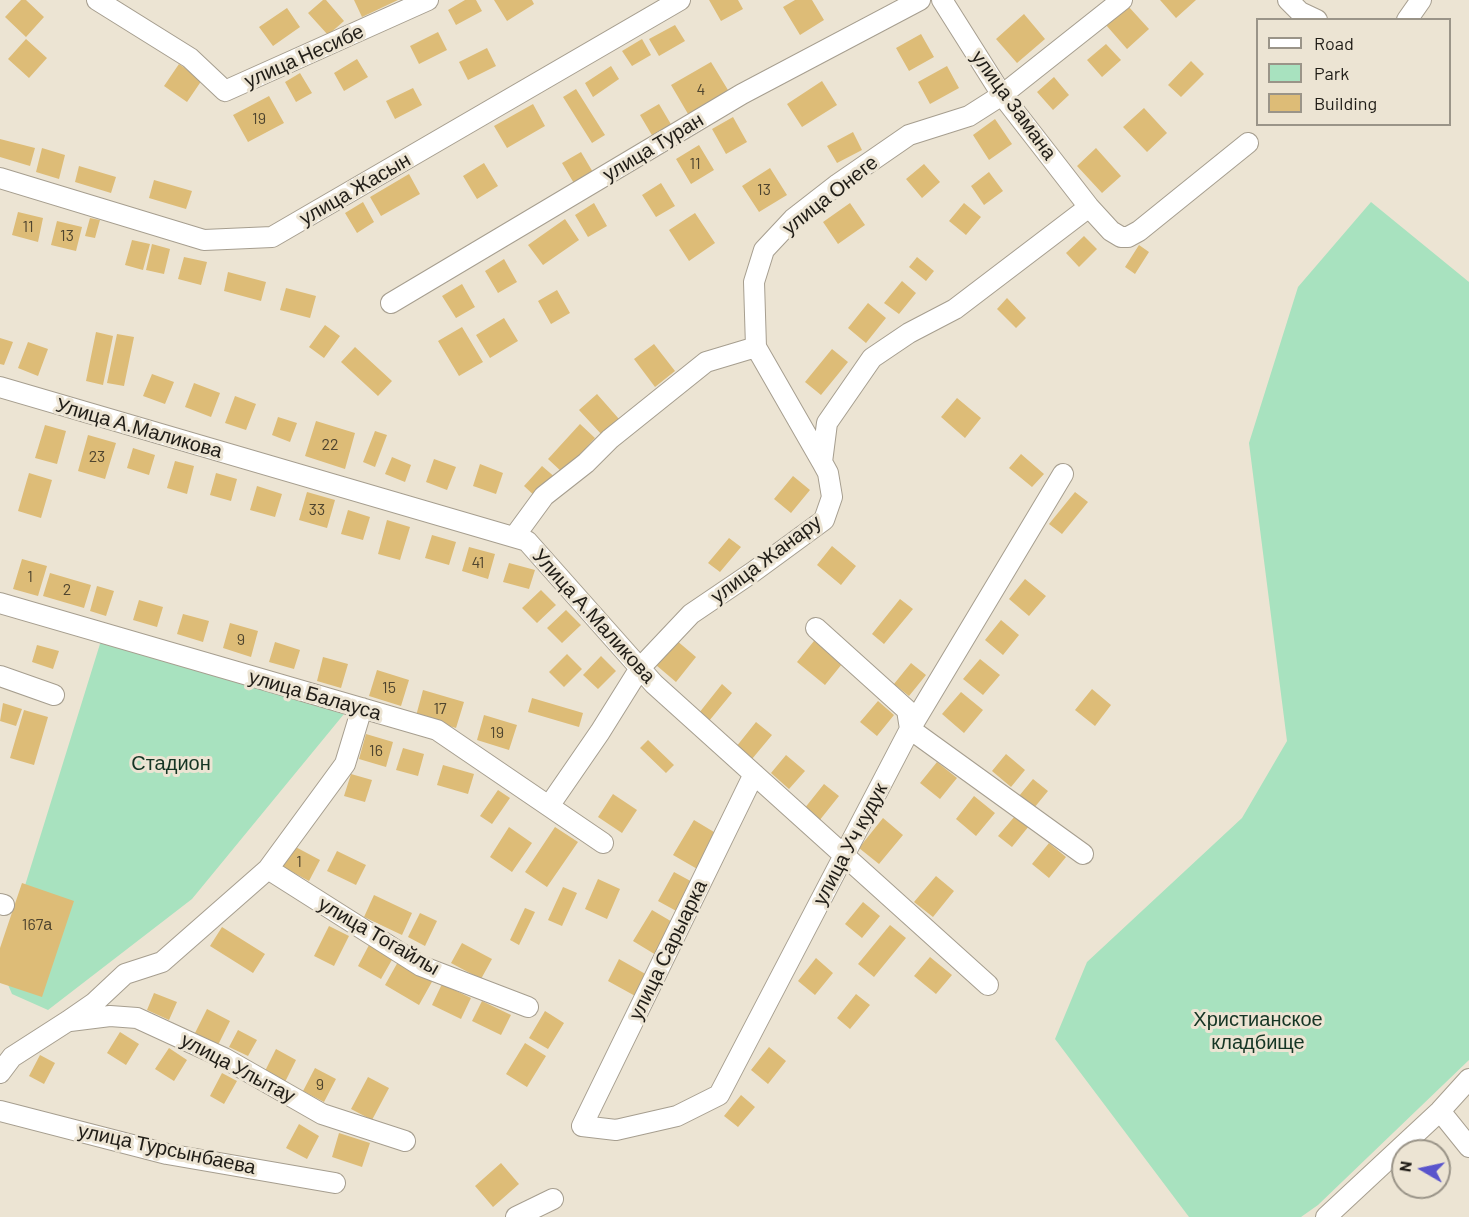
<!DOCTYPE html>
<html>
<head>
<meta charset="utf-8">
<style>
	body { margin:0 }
	#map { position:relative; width:1469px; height:1217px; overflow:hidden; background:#ece4d3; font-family:Barlow,sans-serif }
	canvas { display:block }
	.legend { position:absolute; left:1256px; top:18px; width:195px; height:108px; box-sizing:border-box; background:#ece4d3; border:2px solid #9a9488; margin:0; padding:8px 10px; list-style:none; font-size:18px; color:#201d17 }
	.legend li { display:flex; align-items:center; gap:12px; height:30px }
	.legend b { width:30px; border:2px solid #9a9488 }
	.north { position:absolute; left:1391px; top:1139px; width:60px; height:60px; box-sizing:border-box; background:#ece4d3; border:2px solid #9a9488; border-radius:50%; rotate:279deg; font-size:16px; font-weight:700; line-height:24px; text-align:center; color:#201d17 }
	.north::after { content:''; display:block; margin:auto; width:21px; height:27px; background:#5954cc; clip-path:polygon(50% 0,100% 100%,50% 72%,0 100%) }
</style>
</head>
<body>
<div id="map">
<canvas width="1469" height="1217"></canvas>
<ul class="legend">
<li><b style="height:8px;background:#fff"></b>Road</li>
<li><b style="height:16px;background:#a8e2bf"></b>Park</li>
<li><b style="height:16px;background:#ddbc77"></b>Building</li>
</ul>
<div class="north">N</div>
</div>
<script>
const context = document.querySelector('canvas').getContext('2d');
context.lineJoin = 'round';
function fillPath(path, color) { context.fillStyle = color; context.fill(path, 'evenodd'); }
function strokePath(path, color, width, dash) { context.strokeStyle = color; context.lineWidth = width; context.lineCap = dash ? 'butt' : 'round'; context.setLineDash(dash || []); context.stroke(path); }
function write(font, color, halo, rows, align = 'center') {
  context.font = font + ' Barlow,sans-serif'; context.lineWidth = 6; context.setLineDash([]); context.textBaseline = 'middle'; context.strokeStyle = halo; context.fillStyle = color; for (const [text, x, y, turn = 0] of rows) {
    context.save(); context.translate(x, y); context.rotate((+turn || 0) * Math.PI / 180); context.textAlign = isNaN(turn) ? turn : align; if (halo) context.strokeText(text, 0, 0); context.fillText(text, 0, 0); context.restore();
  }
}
fillPath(new Path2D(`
	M1371,202L1469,282V1060L1318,1205L1301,1217H1189L1055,1039L1087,962L1242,818L1287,741L1249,443L1298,287Z
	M104,631L344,714L192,899L48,1010L12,994L0,966Z`), '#a8e2bf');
fillPath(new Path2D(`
	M21,0H26L44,17L26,37L5,17Z
	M323,0H326L344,21L328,35L308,13Z
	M354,0H398L362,17Z
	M465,0H476L482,11L456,25L448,10Z
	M494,0H532L534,4L507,21Z
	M709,0H738L743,9L721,21Z
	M795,0H812L824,20L800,35L783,7Z
	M1160,0H1196L1176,18Z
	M1128,6L1149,29L1127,49L1106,25Z
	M287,8L300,27L273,46L259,27Z
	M1024,14L1045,39L1017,63L996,39Z
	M675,25L685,41L659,56L649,39Z
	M438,32L447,50L419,64L410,46Z
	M921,34L934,57L909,71L896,48Z
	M26,39L47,58L29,78L8,59Z
	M642,39L651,55L632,66L622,51Z
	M1106,44L1121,60L1102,77L1087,60Z
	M487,48L496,66L468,80L459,62Z
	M357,59L368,77L344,91L334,73Z
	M1191,61L1204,74L1181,97L1168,85Z
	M711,62L731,95L691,119L671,85Z
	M179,64L202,80L187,102L164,86Z
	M611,66L619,79L593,97L585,83Z
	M947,66L959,88L930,104L918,82Z
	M300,73L312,93L296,102L285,82Z
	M1054,77L1069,95L1053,110L1037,92Z
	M822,81L837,105L802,127L787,104Z
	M413,88L422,105L395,119L386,101Z
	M576,89L605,135L592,143L563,97Z
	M269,96L284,123L248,142L233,115Z
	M533,104L545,126L507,148L494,126Z
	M659,104L672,126L653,137L640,115Z
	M1144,108L1167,133L1147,152L1123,127Z
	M733,117L747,142L726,154L712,129Z
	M995,119L1012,144L989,160L973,135Z
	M853,132L862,150L837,163L827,146Z
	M0,139L35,148L30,166L0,157Z
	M699,145L714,170L691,184L676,159Z
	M42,148L65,155L59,179L36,172Z
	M1096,148L1121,176L1102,193L1077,166Z
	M581,152L594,174L575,185L562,163Z
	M484,163L498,186L477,199L463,176Z
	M924,164L940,182L922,198L906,179Z
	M79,166L116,177L111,193L75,182Z
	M770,168L787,195L759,212L742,186Z
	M989,172L1003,191L984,205L971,186Z
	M409,174L420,194L381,216L370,197Z
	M154,180L192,191L186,209L149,198Z
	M661,183L675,206L656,217L642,195Z
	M363,202L374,222L357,233L345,213Z
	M594,203L607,226L588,237L575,215Z
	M850,203L865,225L838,244L823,222Z
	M964,203L981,217L966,235L949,221Z
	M18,212L43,218L38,242L12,235Z
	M695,213L715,243L689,261L669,230Z
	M90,218L100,220L95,238L85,236Z
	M565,219L579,240L543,265L528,245Z
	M57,221L82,227L76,251L51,245Z
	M1084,236L1097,249L1079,267L1066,253Z
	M132,240L150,244L143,270L125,265Z
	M152,244L170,249L164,274L146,270Z
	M1139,245L1149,252L1135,274L1125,267Z
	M184,257L207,262L201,285L178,279Z
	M917,257L934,271L926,281L909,267Z
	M504,259L517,282L498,293L485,271Z
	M228,272L266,282L261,301L224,291Z
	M902,281L916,293L899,314L884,303Z
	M462,284L475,307L456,318L442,296Z
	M286,288L316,296L310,318L280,310Z
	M557,290L570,313L551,324L538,301Z
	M1007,298L1026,318L1016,328L997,309Z
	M868,303L886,318L866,343L848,328Z
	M504,318L518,341L490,358L476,335Z
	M325,325L340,336L324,358L309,347Z
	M462,327L483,362L459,376L438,341Z
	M96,332L113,336L103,385L86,381Z
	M117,334L134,337L124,386L107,383Z
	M0,338L13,342L4,365L0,364Z
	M28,342L48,349L38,376L18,368Z
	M654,344L675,371L655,387L634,359Z
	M355,347L392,381L378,396L341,362Z
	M832,349L848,362L821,395L805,382Z
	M152,374L174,382L165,404L143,396Z
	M194,383L220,393L211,417L185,407Z
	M597,394L619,419L602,435L579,410Z
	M235,396L256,404L246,430L225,423Z
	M957,398L981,418L965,438L941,417Z
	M278,417L297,423L290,442L272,435Z
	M316,421L355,433L345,469L305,456Z
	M580,424L595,438L563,473L548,459Z
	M45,425L66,431L57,464L35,458Z
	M375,431L387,435L375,467L363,462Z
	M88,435L116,443L105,479L78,471Z
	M133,448L155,455L149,475L127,468Z
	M1021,454L1044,474L1032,487L1009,468Z
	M392,457L411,465L405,482L385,474Z
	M434,459L456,467L447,490L426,482Z
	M175,461L194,466L187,494L167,488Z
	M480,464L503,473L496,494L473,486Z
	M542,466L557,479L538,499L524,486Z
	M29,473L52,480L41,518L18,511Z
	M216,473L237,479L231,501L210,495Z
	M793,476L810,490L791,513L774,499Z
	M257,486L282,494L275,517L250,510Z
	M307,492L335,500L327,528L299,520Z
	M1075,492L1088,502L1062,534L1049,524Z
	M348,510L370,517L363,540L341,534Z
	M387,520L410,527L400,560L378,554Z
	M432,535L456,542L449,565L425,558Z
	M729,538L741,547L720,572L708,563Z
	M832,546L856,566L841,585L817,565Z
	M469,547L495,554L488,579L462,571Z
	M22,559L47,566L38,596L13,589Z
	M509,563L535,570L529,589L503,582Z
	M50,573L91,585L84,608L43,596Z
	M1025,579L1046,596L1029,616L1009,599Z
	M97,586L114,591L106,616L90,611Z
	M541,590L556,605L537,623L522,608Z
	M900,599L913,609L884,644L872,634Z
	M139,600L163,607L157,627L133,620Z
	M566,610L581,625L562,643L547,628Z
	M183,614L209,621L203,642L177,634Z
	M1001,620L1019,635L1003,655L985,640Z
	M230,623L258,631L251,657L223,648Z
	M818,636L846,659L825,685L797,662Z
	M676,640L696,657L676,682L656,665Z
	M275,642L300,650L294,669L269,662Z
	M37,645L59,651L53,669L32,662Z
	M567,654L582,669L564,687L549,672Z
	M601,656L616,671L598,689L583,675Z
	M323,657L348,664L341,688L317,681Z
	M980,659L1000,675L983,695L963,679Z
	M911,663L926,675L909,696L894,684Z
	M377,670L409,680L401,706L369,696Z
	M722,684L732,693L709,721L699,713Z
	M1092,689L1111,705L1095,726L1075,710Z
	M423,690L464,702L456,728L416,716Z
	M961,692L983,710L964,733L942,714Z
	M532,698L583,713L579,727L528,712Z
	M878,701L894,715L877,736L860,722Z
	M3,703L22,709L16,726L0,721Z
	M24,710L48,717L34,765L10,758Z
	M484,715L517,725L509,750L477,740Z
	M756,722L772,735L752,759L736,747Z
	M366,734L393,742L386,767L359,759Z
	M648,740L674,765L666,773L640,748Z
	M403,748L424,754L418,776L396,770Z
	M1006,754L1025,770L1011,787L992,771Z
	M786,755L805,771L789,789L771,773Z
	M937,762L957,778L940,799L920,783Z
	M443,765L474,774L468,794L437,785Z
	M351,774L372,780L365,802L344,796Z
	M1033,779L1048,791L1034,808L1019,796Z
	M824,784L839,796L819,821L804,809Z
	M498,790L510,798L492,824L480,816Z
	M613,794L637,810L622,833L598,817Z
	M974,796L995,813L976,836L956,819Z
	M1015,816L1029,826L1012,847L998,836Z
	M883,818L903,835L879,864L859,848Z
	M694,820L719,835L699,870L673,855Z
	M509,827L532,843L512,872L490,857Z
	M555,827L578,842L547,887L525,872Z
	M1049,843L1066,857L1049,878L1032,864Z
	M290,844L320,860L309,881L279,865Z
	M337,851L366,865L356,885L327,871Z
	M674,872L696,884L680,913L658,901Z
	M936,876L954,891L933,917L914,902Z
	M598,879L620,889L607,919L585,909Z
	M22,883L74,901L42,997L0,983V948Z
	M563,887L577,893L562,926L548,920Z
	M374,895L412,913L402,935L364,917Z
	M863,902L880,916L862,938L845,924Z
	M525,908L535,912L519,945L510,940Z
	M652,910L674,923L656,955L633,941Z
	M420,913L437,921L425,946L408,937Z
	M890,925L906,938L874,977L858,964Z
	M329,926L349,936L334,966L314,956Z
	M222,927L265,954L253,973L210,946Z
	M462,943L492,959L481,979L451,963Z
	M369,945L393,958L381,979L358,966Z
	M930,957L952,975L936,994L914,976Z
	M816,958L833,973L815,995L798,981Z
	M619,959L649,976L637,997L608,981Z
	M399,960L433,980L419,1005L385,985Z
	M442,984L471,998L461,1019L432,1005Z
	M154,993L177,1002L169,1020L147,1010Z
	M856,994L870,1005L850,1029L837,1018Z
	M482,1001L511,1015L501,1035L472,1021Z
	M207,1009L230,1021L218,1045L195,1033Z
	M545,1011L564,1023L548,1049L529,1038Z
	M238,1030L257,1040L248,1056L229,1047Z
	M120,1032L139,1044L126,1065L107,1053Z
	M525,1043L546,1056L527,1087L506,1074Z
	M769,1047L786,1061L768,1084L751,1070Z
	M169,1048L187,1060L174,1081L155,1069Z
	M276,1049L296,1060L285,1082L265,1071Z
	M40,1055L55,1063L44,1084L29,1076Z
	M315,1068L336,1079L324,1102L303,1091Z
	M222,1073L237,1081L224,1104L210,1096Z
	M368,1077L389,1088L372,1120L351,1109Z
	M741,1095L755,1107L738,1127L724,1116Z
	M299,1124L319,1136L307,1159L286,1148Z
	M339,1133L370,1143L362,1167L332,1157Z
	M501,1163L519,1184L493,1207L475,1186Z`), '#ddbc77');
const minor = new Path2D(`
	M97,0L190,58L225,91L428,0
	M942,0L1002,95L1089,207L1111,231L1121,237H1128L1139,231L1248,143
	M1288,0L1300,12L1317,20
	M1407,20L1421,0
	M0,178L204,240L272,237L680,0
	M391,303L742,94L920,0
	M756,347L822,462
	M0,387L527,541L654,684L988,985
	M514,537L544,496L586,463L610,439L706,362L756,347L754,282L764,250L793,219L838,184L909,135L969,116L1002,95L1122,0
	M0,603L437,730L603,843
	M816,628L907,710L910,729L1083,854
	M0,676L54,695
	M754,774L582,1126L616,1130L677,1116L719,1095L910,729L1063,474
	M549,806L600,732L640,668L691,614L753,572L824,520L832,497L828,473L822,462L827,423L872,358L909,333L955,309L1089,207
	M268,869L421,966L528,1007
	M0,904L4,905
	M70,1021L110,1016L137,1018L224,1058L322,1114L405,1141
	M0,1073L12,1057L68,1021L94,1003L125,974L162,962L268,869L345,764L362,708
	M0,1111L167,1154L335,1183
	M1440,1111L1469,1147
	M516,1217L553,1199
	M1326,1217L1440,1111L1469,1079`);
strokePath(minor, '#a69e8f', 22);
strokePath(minor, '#fff', 20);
write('16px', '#4f452f', null, [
	["4",701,90],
	["19",259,119],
	["11",695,164],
	["13",764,190],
	["11",28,227],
	["13",67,236],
	["22",330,445],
	["23",97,457],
	["33",317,510],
	["41",478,563],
	["1",30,577],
	["2",67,590],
	["9",241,640],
	["15",389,688],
	["17",440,709],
	["19",497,733],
	["16",376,751],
	["1",299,862],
	["167а",37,925],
	["9",320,1085]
]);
write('20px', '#201d17', '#ece4d3', [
	["улица Несибе",304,56,-24],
	["улица Замана",1014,105,54],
	["улица Туран",653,147,-31],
	["улица Жасын",355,189,-30],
	["улица Онеге",830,195,-38],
	["Улица А.Маликова",139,428,16],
	["улица Жанару",766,559,-37],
	["Улица А.Маликова",594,616,48],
	["улица Балауса",315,695,16],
	["улица Уч кудук",850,844,-62],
	["улица Тогайлы",379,936,30],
	["улица Сарыарка",668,950,-64],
	["улица Улытау",238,1068,28],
	["улица Турсынбаева",167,1149,12]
]);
write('20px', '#153524', '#ece4d3', [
	["Стадион",171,763],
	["Христианское",1258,1019],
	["кладбище",1258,1042]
]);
</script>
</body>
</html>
